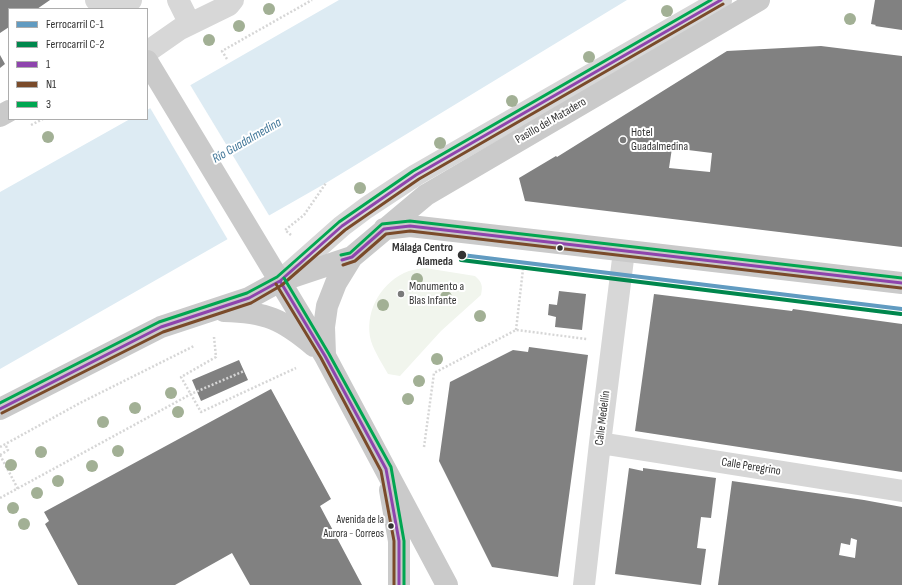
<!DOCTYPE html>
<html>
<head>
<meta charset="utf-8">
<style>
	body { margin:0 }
	#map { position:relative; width:902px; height:585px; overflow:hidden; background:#fff; font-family:"Sofia Sans Condensed",sans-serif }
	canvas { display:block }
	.legend { position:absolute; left:8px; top:8px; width:140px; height:112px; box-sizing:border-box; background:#fff; border:1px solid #adadad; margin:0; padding:5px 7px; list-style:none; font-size:12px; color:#333 }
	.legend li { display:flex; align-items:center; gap:8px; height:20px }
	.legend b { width:20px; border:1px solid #adadad }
</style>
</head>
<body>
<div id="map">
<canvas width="902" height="585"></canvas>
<ul class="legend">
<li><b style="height:5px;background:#619bc1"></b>Ferrocarril C-1</li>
<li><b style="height:5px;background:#00874d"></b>Ferrocarril C-2</li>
<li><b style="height:5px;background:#8e44ad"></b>1</li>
<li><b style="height:5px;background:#7a4b2a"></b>N1</li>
<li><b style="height:5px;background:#00a651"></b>3</li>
</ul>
</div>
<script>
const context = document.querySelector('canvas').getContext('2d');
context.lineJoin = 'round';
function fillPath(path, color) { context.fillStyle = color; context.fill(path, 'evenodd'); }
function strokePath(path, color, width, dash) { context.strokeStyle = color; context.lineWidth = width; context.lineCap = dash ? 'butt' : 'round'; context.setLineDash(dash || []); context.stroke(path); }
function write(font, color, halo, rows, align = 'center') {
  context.font = font + ' "Sofia Sans Condensed",sans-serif'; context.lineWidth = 4; context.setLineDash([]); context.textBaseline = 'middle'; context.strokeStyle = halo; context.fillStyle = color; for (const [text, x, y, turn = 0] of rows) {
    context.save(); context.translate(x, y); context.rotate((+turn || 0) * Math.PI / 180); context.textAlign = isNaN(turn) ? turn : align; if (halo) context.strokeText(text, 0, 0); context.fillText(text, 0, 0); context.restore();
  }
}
fillPath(new Path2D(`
	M425,268L475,276C482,282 483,286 481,295L441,331L400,376L388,374C382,363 375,353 371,341C364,314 379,285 404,273C410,270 418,269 425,268Z`), '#f1f5ed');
fillPath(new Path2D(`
	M339,0H627L326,183L0,369V192L130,119H147V110Z`), '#ddebf3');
fillPath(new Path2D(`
	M189,83L270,217L228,240L149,106Z`), '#fff');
fillPath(new Path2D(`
	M0,0H50L37,9H9V27L0,33Z
	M875,0H902V30L875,26L876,25L871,24Z
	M821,46L902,56V247L525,201L519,178L556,156L557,157L727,51ZM672,148L712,153L710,172L669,168Z
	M0,55L5,64L0,68Z
	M559,291L586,294L582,330L555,327L556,317L548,315L549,304L557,305Z
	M654,294L792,311L793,309L902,324V472L635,431Z
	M529,347L588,355L558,577L492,567L439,461L450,382L513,350L528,352Z
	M239,360L248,380L201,401L192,380Z
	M271,389L331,499L320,506L362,585H250L232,553L175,585H78L45,524L49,521L44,512Z
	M629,468L643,471V468L716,478L711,518L701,517L697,548L706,549L701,585L615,574Z
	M732,481L864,500L902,507V585H718ZM851,538L857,540L855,558L839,555L841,543L850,545Z`), '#818181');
strokePath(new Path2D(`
	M227,59L222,51L312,0
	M31,125L43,119
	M291,235L285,230L304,215L326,183
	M516,330L523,269
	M214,337L216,357L181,377L201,412L296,368
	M0,447L80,403L194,346
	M424,447L434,373L516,330L587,339
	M0,455L18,489
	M0,455L8,450L5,444
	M0,498L191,394L244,371`), '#d6d6d6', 2.5, [2, 2]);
strokePath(new Path2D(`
	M96,0L105,9
	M178,0L190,24
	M116,9L131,0
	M147,52L180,29L229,5L233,0
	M280,281L342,226L366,208L416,175L721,0
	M600,443L902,491
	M584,585L600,443L624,251`), '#d7d7d7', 22);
strokePath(new Path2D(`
	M147,61L325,356L447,585
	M0,116L9,111
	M384,229L410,226C574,245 738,263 902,283
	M224,311C266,312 282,319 314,346
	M325,355L324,327L327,306L336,283L352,257L426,195L759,0
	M0,409L161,327L249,298L280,281L352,257
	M390,490L399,541V585`), '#cacaca', 22);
strokePath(new Path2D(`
	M342,260L352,257L384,229L410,226L902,283
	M280,281L325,356L386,469L399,541V585
	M0,409L161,327L249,298L280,281L342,226L416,175L721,0`), '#8e44ad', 3);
strokePath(new Path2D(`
	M343,265L355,261L386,234L410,231L901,288
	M276,284L321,358L381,471L394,541V585
	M2,413L163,332L251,303L282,285L345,230L419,179L723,4`), '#7a4b2a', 3);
strokePath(new Path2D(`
	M341,255L350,253L382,224L410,221L902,278
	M284,278L329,354L391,467L404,541V585
	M0,403L159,322L247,293L277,277L339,222L413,171L711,0`), '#00a651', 3);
strokePath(new Path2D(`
	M462,255L902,309`), '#619bc1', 4);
strokePath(new Path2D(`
	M461,260L901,314`), '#00874d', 4);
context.fillStyle = '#a2b095';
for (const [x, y] of [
	[269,9],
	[667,11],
	[850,19],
	[239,26],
	[209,40],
	[589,57],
	[512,101],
	[48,137],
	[440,143],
	[360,188],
	[417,279],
	[446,297],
	[383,305],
	[480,316],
	[437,359],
	[419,381],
	[171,393],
	[408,399],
	[135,408],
	[178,412],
	[103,422],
	[118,451],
	[41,452],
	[11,465],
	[92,466],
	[58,481],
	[37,493],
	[13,508],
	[24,524]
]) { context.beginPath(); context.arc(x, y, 6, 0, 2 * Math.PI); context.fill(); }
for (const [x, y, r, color] of [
	[623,140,4,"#7a7a7a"],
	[560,248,3.5,"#333"],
	[462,255,5,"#333"],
	[401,294,4,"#7a7a7a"],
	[391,526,3.5,"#333"]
]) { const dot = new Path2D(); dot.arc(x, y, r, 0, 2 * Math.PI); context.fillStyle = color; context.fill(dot); strokePath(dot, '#fff', 1.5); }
write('11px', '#333', '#fff', [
	["Avenida de la",384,520],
	["Aurora - Correos",384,534]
], 'right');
write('12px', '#333', '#fff', [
	["Pasillo del Matadero",551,121,-30],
	["Calle Medellín",603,418,-83],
	["Calle Peregrino",751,467,9]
]);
write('12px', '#333', '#fff', [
	["Hotel",631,133],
	["Guadalmedina",631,147],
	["Monumento a",409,287],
	["Blas Infante",409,301]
], 'left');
write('bold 12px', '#333', '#fff', [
	["Málaga Centro",453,248],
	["Alameda",453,262]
], 'right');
write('italic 13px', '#3f7597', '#fff', [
	["Río Guadalmedina",247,141,-30]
]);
</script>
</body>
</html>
